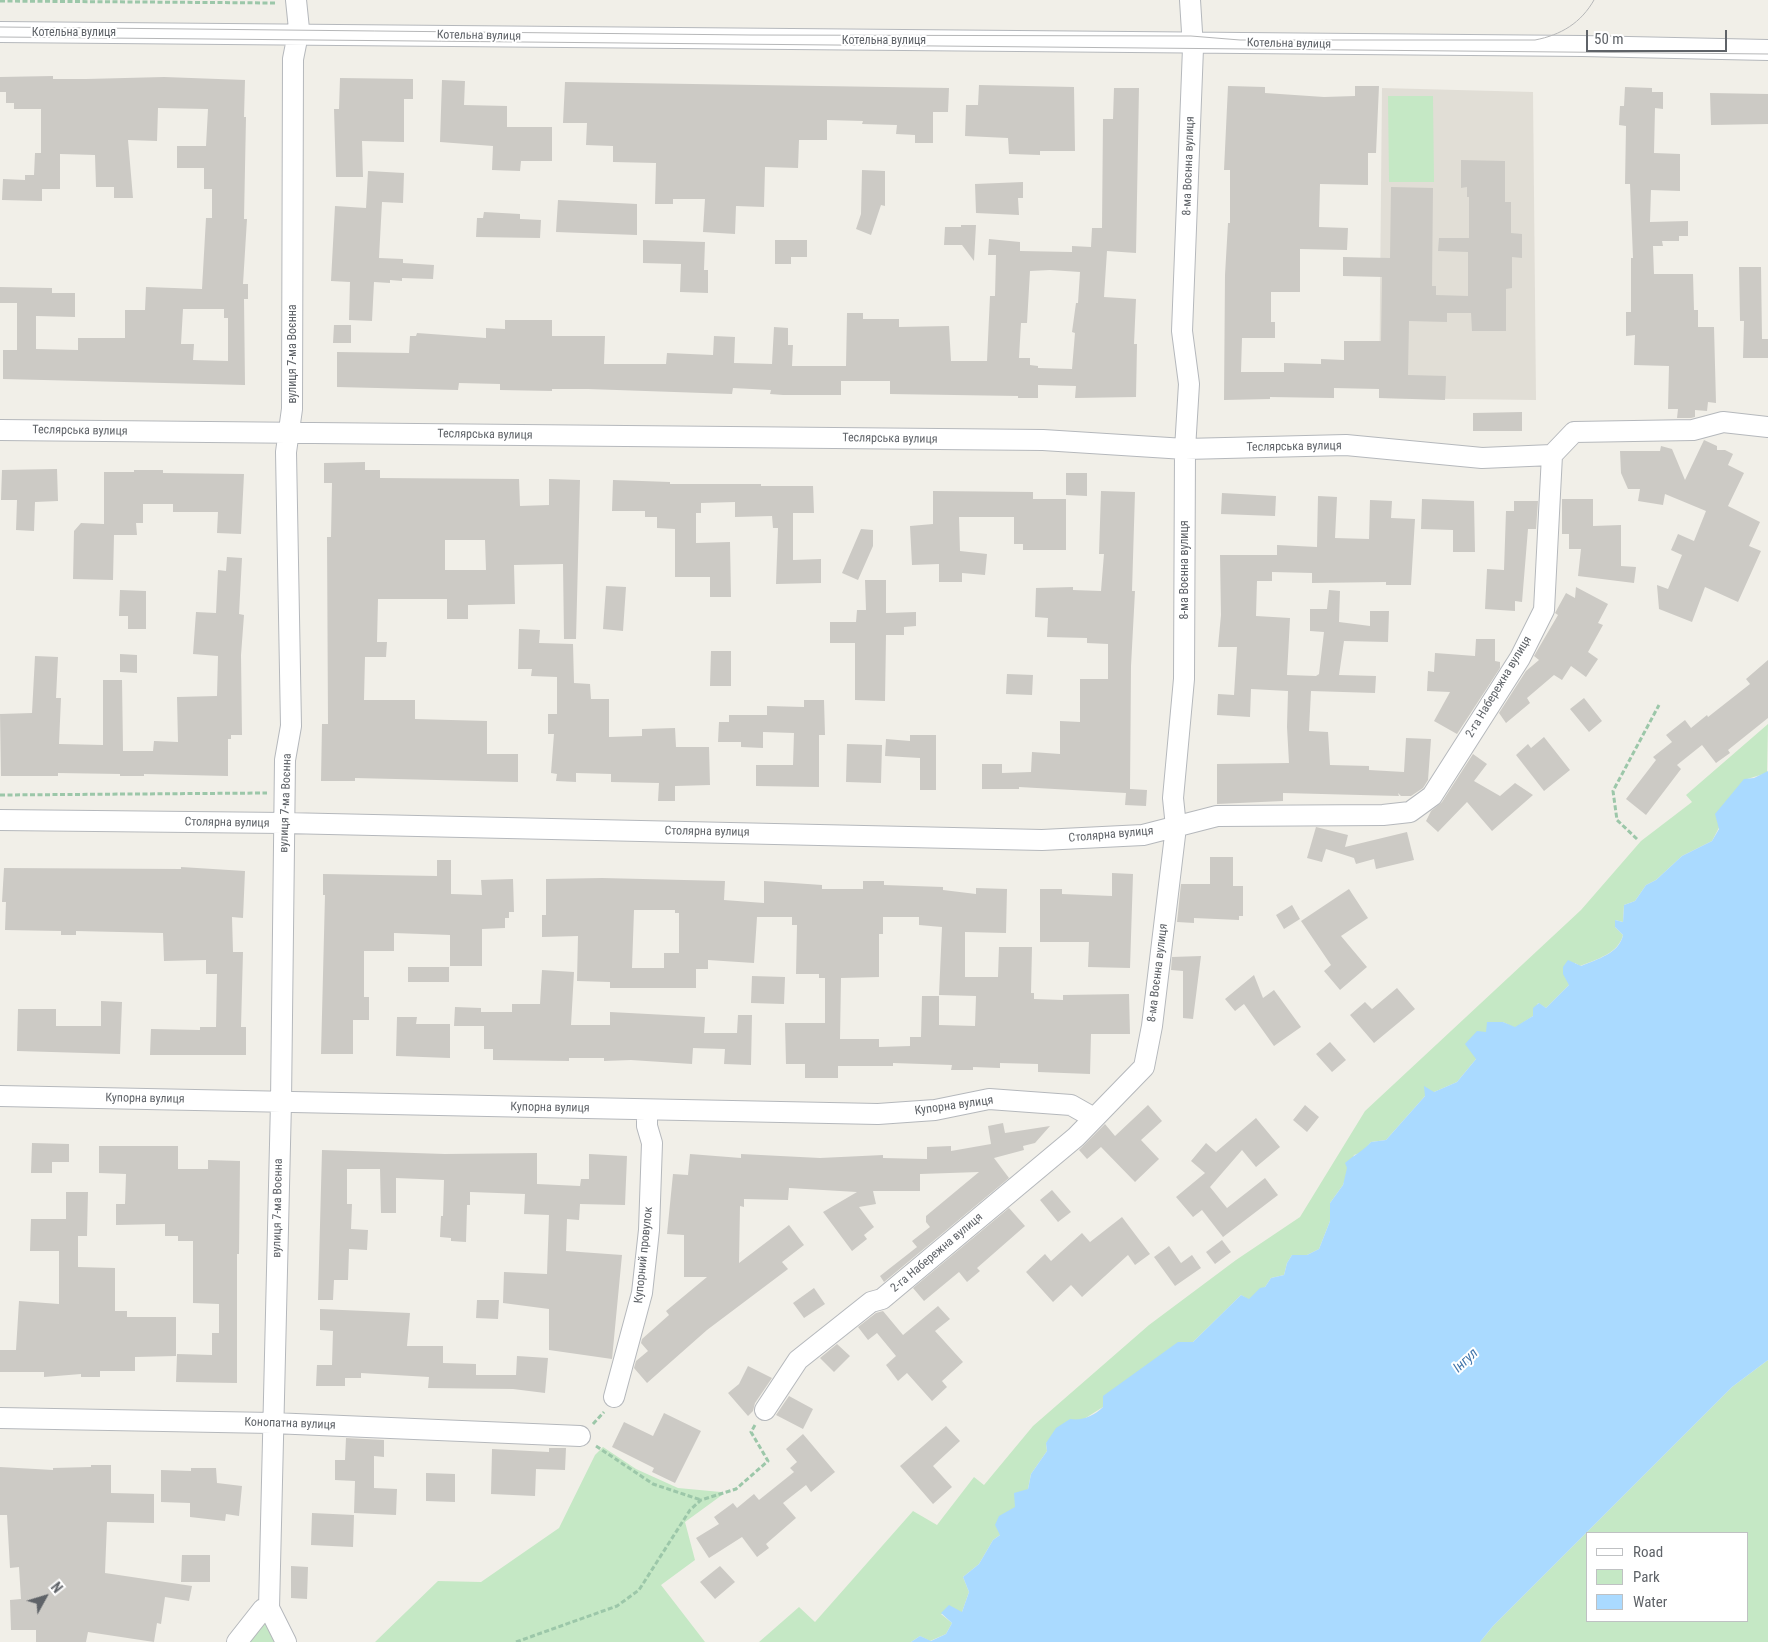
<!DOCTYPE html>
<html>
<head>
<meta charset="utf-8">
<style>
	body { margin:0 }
	#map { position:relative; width:1768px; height:1642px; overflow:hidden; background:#f1efe8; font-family:"Roboto Condensed",sans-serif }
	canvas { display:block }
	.legend { position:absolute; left:1586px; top:1532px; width:162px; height:90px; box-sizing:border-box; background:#fff; border:1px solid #bfc1c3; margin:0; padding:6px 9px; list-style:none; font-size:15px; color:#5f6368 }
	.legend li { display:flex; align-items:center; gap:10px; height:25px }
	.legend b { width:25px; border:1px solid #bfc1c3 }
	.north { position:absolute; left:20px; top:1572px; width:50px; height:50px; -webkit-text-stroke:4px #fff; paint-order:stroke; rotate:51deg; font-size:14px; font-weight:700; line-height:20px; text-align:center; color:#5f6368 }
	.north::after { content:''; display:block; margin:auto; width:18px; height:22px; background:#5f6368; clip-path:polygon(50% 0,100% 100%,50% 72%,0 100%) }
	.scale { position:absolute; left:1586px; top:30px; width:141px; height:22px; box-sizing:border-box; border:2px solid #5f6368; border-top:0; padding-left:6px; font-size:15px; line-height:18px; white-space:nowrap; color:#5f6368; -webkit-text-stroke:4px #fff; paint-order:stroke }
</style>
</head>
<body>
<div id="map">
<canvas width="1768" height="1642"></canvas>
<ul class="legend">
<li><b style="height:6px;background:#fff"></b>Road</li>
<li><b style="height:14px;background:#c5e8c5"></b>Park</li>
<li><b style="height:14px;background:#aadaff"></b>Water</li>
</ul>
<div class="north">N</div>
<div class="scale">50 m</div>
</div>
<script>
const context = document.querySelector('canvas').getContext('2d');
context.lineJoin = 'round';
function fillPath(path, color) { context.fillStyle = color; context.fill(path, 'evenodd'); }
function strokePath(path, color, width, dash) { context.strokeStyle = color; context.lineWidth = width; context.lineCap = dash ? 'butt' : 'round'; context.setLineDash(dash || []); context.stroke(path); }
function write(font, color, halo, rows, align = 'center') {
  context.font = font + ' "Roboto Condensed",sans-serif'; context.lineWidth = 4; context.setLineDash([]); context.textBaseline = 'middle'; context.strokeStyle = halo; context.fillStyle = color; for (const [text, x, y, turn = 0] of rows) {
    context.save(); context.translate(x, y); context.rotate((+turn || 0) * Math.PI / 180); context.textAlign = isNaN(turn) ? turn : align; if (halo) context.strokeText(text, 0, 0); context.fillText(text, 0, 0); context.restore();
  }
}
fillPath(new Path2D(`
	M1382,88L1533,92L1536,400L1379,398Z`), '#e1ded6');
fillPath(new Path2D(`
	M1388,96H1433L1434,182H1389Z
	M1768,724L1767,773L1744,780L1712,841L1682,856L1656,880L1646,885L1635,901L1624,905L1623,922L1615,920V927L1623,935C1618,954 1597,959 1580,966L1575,963L1569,985L1546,1008L1538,1003L1533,1016L1515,1028L1503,1022L1486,1032L1476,1059L1457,1082L1425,1096L1386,1140L1371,1142L1363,1152L1354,1155L1343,1185L1330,1203V1221L1319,1249L1307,1255H1292L1287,1263L1284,1275L1271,1278L1265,1287L1249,1300L1241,1295L1193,1342L1104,1396L1103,1407L1046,1443L1047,1451L1031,1474L1028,1489L1000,1535L993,1540L979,1564L963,1577L969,1592L962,1612L941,1614L952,1623L946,1634L930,1641L920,1636L911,1642H759L799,1607L815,1622L913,1511L937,1525L974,1477L984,1485L1033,1426L1149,1325L1236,1260L1300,1217L1365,1111L1581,910L1641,841L1692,802L1686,795Z
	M1768,1360V1642H1480L1493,1626L1732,1387ZM1587,1533H1747V1621H1587Z
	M603,1447L636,1469L678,1488L721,1492L722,1495L685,1522L695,1560L661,1585L705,1642H375L438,1581L481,1582L559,1528L595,1455Z
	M258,1620L267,1622L275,1642H242Z`), '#c5e8c5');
fillPath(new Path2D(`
	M1768,771V1360L1732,1387L1493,1626L1480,1642H911L920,1636L931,1641L946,1634L952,1623L941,1613L949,1605L962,1612L969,1592L963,1577L979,1564L993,1540L1000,1535L995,1525L999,1516L1015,1507L1014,1493L1028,1489L1031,1474L1047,1451L1046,1443L1056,1428L1070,1419C1082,1421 1094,1416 1103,1407V1396L1178,1342H1193L1241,1295L1249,1299L1260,1288L1265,1287L1271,1278L1284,1275L1287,1263L1292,1255H1307L1319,1249L1330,1221V1203L1343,1185L1347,1168L1345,1163C1354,1155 1363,1151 1371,1142L1386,1140L1425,1096L1424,1086L1434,1092L1457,1082L1476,1059L1465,1044L1477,1031L1486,1032L1487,1022H1503L1515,1027L1533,1016V1008L1539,1003L1546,1008L1569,985L1563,974V967L1568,960L1581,966C1597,959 1619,954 1623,935L1615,927V920L1623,922L1624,905L1635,901L1646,885L1656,880L1682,856L1712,841L1719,829L1715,814L1744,779L1754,778Z`), '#aadaff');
fillPath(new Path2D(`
	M53,76V79H86L164,77L245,80L244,117H246L244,219H247L243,284H248V299H244L245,385L3,379V350H17V303H0V287L52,288V293H75V317L36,316V349L78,350V338H125V310H145L146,287L202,289L206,218H212V189H204V168H177V146H206L208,109L158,108L157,141L128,140L133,198H114V187H96L95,155L60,154V189H42V201L2,200L3,179L25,180V175H34L35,153H41V109H14V103H6V92H0V77ZM183,309H224V318H228V361L193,360L194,344H181Z
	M340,78L413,79V99H404V142L362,141L363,177H336L334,109H339Z
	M442,80L465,81L464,105L507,106V127H552V161H521L520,171L492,170L493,146L440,142Z
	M565,82L949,88L948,112H933V143H915V135L896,134L897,125L862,124L863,121L827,120V140H799L798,168L765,167L764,207L736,206L735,234L703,232L705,199H673V204H655L656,163L613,162V146L586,145L587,123H563Z
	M979,85L1074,87L1075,151H1040V155L1009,154L1008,138L965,136L966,105H978Z
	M1228,86L1265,87V93L1324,97L1355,96V86H1379L1376,153H1368V185L1320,184L1319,227L1348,228L1347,250L1300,249V292H1271V322H1275V338H1242L1241,372H1284V363L1321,364V359L1344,360V341H1381L1382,277L1343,276V257L1390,258L1391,187L1433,188L1432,286H1436V295L1468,296V252L1438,251L1439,238H1469V197H1467V187L1461,188V160L1505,161V202H1511V233L1522,234V258L1512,257V288L1506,289V331H1472L1471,313H1447V322L1409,321L1408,375L1446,376L1445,400L1379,398V389L1334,388V398L1270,397V399L1224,400L1225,275L1228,223H1230V170H1224Z
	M1625,87L1652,88V92H1663V109L1655,108L1654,153L1680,154V191L1651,190L1650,222L1688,221V236H1679V241H1662L1663,246H1653L1654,274H1693L1694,310H1698V327H1714L1716,403L1708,402L1707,411L1695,410V417L1691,418H1677L1678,409H1668L1669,366L1634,365L1635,335L1626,336V312H1631V258H1633L1630,184H1625L1626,126L1619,125L1620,106H1624Z
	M1114,88H1139L1136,253L1107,251L1104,297L1136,299L1134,344H1137L1136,397L1075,398L1076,386L1038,385V398H1018V396L890,394V381H841V395H783L770,394L771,390L733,388L732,394L588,389H552V391L500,390V384L459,383L458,390L337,387V352L409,353L410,336H416L417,333L486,338V328L505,329V320H552V336H605L604,364H666L667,353L713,355L714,336L735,337L734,363L772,364L774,327L788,328V345H793L792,366H846L847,313H863V319H899V327L949,326L951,361H987L990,296H995L996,255H988L989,239L1020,242V251L1072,252V246L1091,247L1092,228H1102L1103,119H1113ZM1050,270L1080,272L1078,303H1076L1072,332L1075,333L1072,369L1038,368V366L1030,365V358H1019L1021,323H1027L1030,271Z
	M1710,93L1768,94V124L1711,125Z
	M862,170L885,171V206L881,205L871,235L856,229L861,214Z
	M368,171L404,173L403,203L382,202L379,258L403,259V263L434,265L433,279L402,278V281L390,280V283L374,282L372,321L349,320L350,282L331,281L335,206L366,208Z
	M1023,182V198H1018L1019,215L976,213L975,184Z
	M558,200L637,204V235L556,232Z
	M484,212L520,214V219L541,220L540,238L476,237L477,218H483Z
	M961,225H976L974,261L962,245H944L945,227H961Z
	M643,240L705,242L704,270H708V293L680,292L681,264L643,263Z
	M775,240H807V257H791V264H775Z
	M1739,267H1761L1762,339H1768V358H1743L1744,321H1740Z
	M334,325H351V343H333Z
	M1522,412V431H1473V413Z
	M1704,440L1717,446V450H1725L1733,454L1728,465L1744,473L1728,506L1760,522L1749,546L1761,551L1738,602L1705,587L1692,622L1659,609L1657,585L1668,589L1682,555L1671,550L1678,534L1694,541L1706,511L1665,494L1663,505L1638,501L1640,489H1628L1621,473L1620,451H1660L1661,446L1672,449L1685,480Z
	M365,462V470H380V478L519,479L520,506L549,505V479L580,480L576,639H564L563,564L514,565L515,604L468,605V619H447V599H378L377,642H387L386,657H365L364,700H415V719L487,721V754H518V782L355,778V781H321L322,724H328L327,537H331L332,483H324V463ZM445,540H485L486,570H445Z
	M57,469L58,501L35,502L34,531L16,530L17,500H1L2,470Z
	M134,470H163V473L244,474L241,534L217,533L218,512H173V504H143V523H136L137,535H114L113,580L73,579L74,531L81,523L104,524V472H134Z
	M1066,473H1087V496L1066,495Z
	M613,480L670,482V484H761V486H813L814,513H793V560L821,559V583L776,584L778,528H773L772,516L735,517V502L701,503V513H696V543L730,542L731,597H710V577H675V529L657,528V517H645V511H612Z
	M933,491L1033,492V499H1066V550H1023V544H1014V517H959L960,551L987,554L985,575L962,573V582H939V564L912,565L910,526L933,524Z
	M1101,491L1135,492L1132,591H1135L1131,666L1130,789L1147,790L1146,806L1125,805L1126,793L1019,787V789H982V764H1002V773L1031,772L1032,752L1060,754V721L1080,722V679H1108V644L1087,643V638L1047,637L1048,618L1035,617L1036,588L1073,587V590L1101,591L1104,554H1099Z
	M1222,493L1276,496L1275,516L1221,514Z
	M1318,496L1337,497L1335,538L1369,539L1370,500L1392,501L1391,518L1415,519L1411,585H1386V582L1312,583V573L1272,572V581H1257L1256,616L1290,618L1287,675L1316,676L1319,674L1324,632L1310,631V609H1327L1329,590L1340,591L1339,622L1370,626V611H1389L1388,642L1344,641L1339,675L1376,676L1375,693L1311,691L1309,731L1328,732L1330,765L1369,766V770L1404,772L1406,738L1431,739L1428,780L1423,788L1411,796H1401L1398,793L1399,796L1283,793V801L1217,804V764L1289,763L1287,727L1288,691L1251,689L1250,717L1217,715L1218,694L1234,695L1237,647H1218L1221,615L1220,555H1277V545L1317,547Z
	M1422,499L1474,501L1475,552H1453V530L1421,529Z
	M1562,499H1593V526L1621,525V566L1636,567L1634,583L1578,576L1581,549H1569V534H1562Z
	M1514,501H1538L1536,529H1528L1522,602L1515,601V611L1485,609L1487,569L1504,570L1506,511H1514Z
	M861,529L873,530V546L858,580L842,573Z
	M227,557L242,558L239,614L244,615L241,655L242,735H231V739H228V776L144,774V776H120V774L58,773V776H1L0,714L32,713L35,656L58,657L56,698H61L59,744L103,745V680H122L123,751H153L154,741L178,742L177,697L217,696L218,656L193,654L196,612L216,613L218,570L226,571Z
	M865,580H886V613L916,612V626L904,627V635H886L885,701L855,700V643H830V622H856L857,610H866Z
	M606,586L626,587L623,631L603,629Z
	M1576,587L1608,604L1598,623L1603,625L1588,652L1598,659L1586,677L1571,666L1562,680L1554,675L1527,698L1530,703L1506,723L1499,713L1526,671L1539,660L1534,656L1558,615L1555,613L1566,593L1575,598Z
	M120,590L146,591V629H128V616H119Z
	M519,629L540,630L539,643L573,644L574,683L590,684L591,699H609V737L642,736V729L675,728L676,747H709L710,785L675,786V801H658L659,783L611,782V774L576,773V782L556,781L557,774L551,773L554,734H548V714H557V677L531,676L532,669H518Z
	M1476,639H1495V661L1500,662V668L1457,734L1434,721L1450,692L1427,691L1428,671L1434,672L1435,653L1475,656Z
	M711,651H731V686H710Z
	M120,654L137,655V673L120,672Z
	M1768,660V718L1728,750L1730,753L1716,763L1702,745L1677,765L1681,769L1646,815L1626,799L1656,760L1653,757L1672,742L1666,735L1685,720L1691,728L1707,715L1708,717L1750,684L1746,679Z
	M1007,674L1033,675L1032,695L1006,694Z
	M1584,698L1602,721L1589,732L1570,709Z
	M804,700H824L825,735H819V787L756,786V765H793L794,733L763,732V748L741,747V742H718L719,722H729V715H767V706L804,707Z
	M910,735H936V790H920V758L885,756L886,739L910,741Z
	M1544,737L1570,770L1544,791L1516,755L1528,744L1531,748Z
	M847,744L882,745L881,783L846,782Z
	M1473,754L1487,764L1474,781L1500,796L1515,783L1533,795L1492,831L1467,802L1438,832L1426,821L1431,811L1442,802Z
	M1316,827L1348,835L1345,847L1407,832L1414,860L1376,869L1374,859L1356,864L1354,858L1326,849L1322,862L1307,858Z
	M1210,857H1233V886H1243V916H1239V920L1194,918V923L1177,922L1181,884H1210Z
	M437,860H451V894L482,895L481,880L513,879L514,912H509V918H505V928L482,929V966H450V935L394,933V951H364V997H369V1020H353V1054H321L325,895H323V874L437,876Z
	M181,867L245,871L243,918L232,917L233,952H243L241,1027H246V1055H150L151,1029L200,1030V1027H216L217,974H206V960L164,961L163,933L76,931V935H61V931L5,930L6,902H2L4,868L181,869Z
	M1112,873L1133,874L1130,968L1088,967L1089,942H1040V889H1062V894L1112,896Z
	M602,878L725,881L724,900L764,903V881L822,885V889H863V881H884V885L943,887V890L976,894V888L1007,889L1006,933L965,932V977H998L999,947H1032L1031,993H1034V999L1063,1000V995L1129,994L1130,1034H1091L1090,1074L1038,1072V1064L1000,1063V1068L973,1067V1070H951L952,1065L893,1063V1066H838V1078H805V1064H786L785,1023H825V978H819V974H796L797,925H792V917H757L754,963L708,960V969H696V988H610V982L577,981L578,936L542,937V915H546V879ZM634,910H675V913H679V953H664V968H632ZM883,917H919V925L942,927L939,995L976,996L975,1026L939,1025V996H922L921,1037H910V1046L879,1047V1039H840L841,978L879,977V934H883Z
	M1349,889L1368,918L1341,936L1367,967L1340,990L1324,971L1331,965L1301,921Z
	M1292,905L1300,919L1284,929L1276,915Z
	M1201,956L1193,1019L1183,1018V971L1171,970L1172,957Z
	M408,967H449V982H408Z
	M542,970L574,972L571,1025H610V1012L705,1017L704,1033H737L738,1015H752L751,1065L724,1064L725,1049L693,1048L692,1064L631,1060L604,1061V1058H569V1061L493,1060V1049H484V1026H454L455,1007L481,1008V1012H512V1004H540Z
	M1254,975L1263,998L1274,990L1301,1027L1274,1046L1244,1004L1235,1011L1225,999Z
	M752,976L785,977L784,1004L751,1003Z
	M1397,988L1415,1009L1374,1043L1350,1015L1365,1002L1372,1009Z
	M101,1001L122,1002L120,1054L17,1051L18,1009H56V1026H101Z
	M397,1017H417L416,1024H450V1058L396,1056Z
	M1330,1042L1346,1060L1332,1072L1316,1054Z
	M1148,1105L1162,1121L1141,1140L1159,1159L1135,1182L1101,1147L1087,1159L1079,1150L1105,1124L1115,1136Z
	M1305,1105L1319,1117L1307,1132L1293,1120Z
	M1256,1118L1280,1147L1256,1167L1242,1150L1210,1187L1227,1208L1265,1178L1278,1195L1223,1237L1202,1210L1193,1217L1176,1197L1205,1173L1191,1161L1206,1143L1216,1152Z
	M1003,1123L1005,1133L1050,1126L1035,1143L1023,1146L1024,1150L994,1158L1009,1178L884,1282L880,1276L917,1247L912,1241L930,1227L926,1222V1216L979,1172L920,1174V1191H873L876,1204L859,1207L874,1227L864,1235L867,1239L852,1251L823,1212L857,1192L789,1188L788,1200L744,1199V1207L740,1206L739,1263L789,1225L804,1245L782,1262L788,1269L707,1330L647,1383L634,1368L636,1361L648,1351L641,1343L642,1339L669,1315L666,1311L707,1277H684V1235L667,1234L673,1174L688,1175L690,1154L741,1158V1154L820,1158L883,1155V1158L927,1159V1147L951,1146V1151L991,1144L988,1126Z
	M32,1143L69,1144V1162H52V1173H31Z
	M99,1146H178V1169H208V1160L240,1161L239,1254H237V1383L176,1382L177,1354L212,1355V1333H219V1304L193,1303V1241H178V1236H165V1224L116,1225V1204H125L126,1174L99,1173Z
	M322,1150L445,1154L537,1153V1184L580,1186L581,1179H589V1154L627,1156L625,1205L580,1204L579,1220L567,1219L566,1251L622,1255L612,1359L549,1350V1309L503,1303L504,1272L547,1274L549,1215L524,1214L525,1194L470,1192V1205H467L466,1242L451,1241V1238L440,1237L441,1216H443L444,1180L396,1178V1213H381L380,1169H347V1204H352L351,1229L368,1230L367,1250L349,1249L348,1280H334L333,1300H318Z
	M1052,1190L1071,1212L1058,1222L1040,1200Z
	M66,1192H88L87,1236H78V1267L115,1268V1311H127V1317H176V1356L135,1357V1371H100V1377H81V1374L44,1377V1372H0V1350H16L19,1301L59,1304V1251H30L31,1219H66Z
	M1009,1208L1025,1226L977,1268L980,1271L967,1282L959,1272L924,1301L913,1288Z
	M1122,1217L1150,1254L1135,1265L1128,1255L1082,1297L1071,1285L1053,1302L1026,1272L1045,1254L1051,1261L1082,1233L1090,1242Z
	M1222,1240L1231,1252L1215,1264L1206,1252Z
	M1169,1246L1181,1263L1192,1255L1201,1268L1175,1286L1154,1257Z
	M814,1288L825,1304L804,1318L793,1303Z
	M477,1300H499L498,1319L476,1318Z
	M938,1306L950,1319L935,1331L963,1362L942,1381L947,1387L932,1401L907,1373L898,1381L886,1365L896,1356L877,1333L868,1340L858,1327L876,1313L883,1311L903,1335Z
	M320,1309L410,1313L407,1346H443V1363L476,1364V1375H516L517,1356L548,1358L545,1393L513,1389L428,1388L429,1377L361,1373V1378H345V1386H316L317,1365H332L333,1331L320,1330Z
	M837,1344L850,1356L834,1372L820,1358Z
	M748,1366L772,1378L755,1403L753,1411L748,1416L728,1393L739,1384Z
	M789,1396L813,1409L803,1429L776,1415Z
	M664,1413L701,1431L675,1483L652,1472L654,1468L612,1447L624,1422L653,1436Z
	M946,1426L960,1441L933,1466L952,1487L933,1504L900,1466Z
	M803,1434L835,1472L811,1492L806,1485L783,1503L796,1518L766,1544L769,1548L757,1557L742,1537L709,1558L696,1538L719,1524L714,1517L733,1503L737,1508L754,1494L759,1500L794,1472L790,1468L797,1462L786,1449Z
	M346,1438L384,1440V1457L374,1456V1488L397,1489L396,1515L354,1513L355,1481L335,1480V1460H345Z
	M549,1448H566L565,1470L536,1469L535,1496L491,1494L492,1449L549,1452Z
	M91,1465H111V1493L154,1494V1523L107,1522L105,1573L192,1586L189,1601L165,1597L161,1624L157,1623L154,1642L88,1632L86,1642H36V1630H11L10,1600L21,1599L19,1567L10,1568L7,1515H0V1467L53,1470V1468L91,1467Z
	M191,1468H216L217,1483L242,1486L239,1516L226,1514L225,1521L190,1517V1503L161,1502V1470L191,1471Z
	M426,1473L455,1474V1502L426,1501Z
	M312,1513L354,1515L353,1547L311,1545Z
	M182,1555H210V1582H181Z
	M291,1566L308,1567L307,1599L291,1598Z
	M720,1566L735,1582L715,1599L700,1582Z`), '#cccac5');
const street = new Path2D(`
	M0,32L1582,46L1768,50
	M0,430L1043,440L1185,449L1346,445L1482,458L1552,455L1574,432L1693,430L1723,422L1768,427
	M0,820L284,823L1042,840L1143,835L1217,816L1383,815L1410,812L1432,796L1520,658L1544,610L1552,455
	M0,1096L878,1114L935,1110L989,1099L1071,1105L1094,1118
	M614,1397L642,1293L649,1230L652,1143L647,1126V1110
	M765,1410L798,1360L871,1302L882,1299L1076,1137L1144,1067L1152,1026L1176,827L1173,798L1184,679L1185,449L1189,384L1182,331L1193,48L1190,0
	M0,1418L272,1423L580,1436
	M237,1642L263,1609L269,1608
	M286,1642L269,1608L281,1102L285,760L291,726L286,452L292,409L293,59L299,29L296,0`);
strokePath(street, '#b5b8bc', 22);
strokePath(new Path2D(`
	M0,1L277,3
	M0,795L267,793
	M1637,839L1617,820L1613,791L1659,705
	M593,1424L604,1412
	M596,1446L653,1484L701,1500
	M516,1642L617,1606L639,1590L690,1510L701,1500L736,1489L768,1461L751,1432L755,1425`), '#9cc7a9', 3, [5, 2.5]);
strokePath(street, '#fff', 20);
strokePath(new Path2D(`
	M0,27L750,35L1191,36L1240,40H1535C1561,35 1581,23 1594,0
	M0,37L1768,54`), '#b6b7b8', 1);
write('12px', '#5f6368', '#fff', [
	["Котельна вулиця",74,33],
	["Котельна вулиця",479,36,1],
	["Котельна вулиця",884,41],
	["Котельна вулиця",1289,44,1],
	["8-ма Воєнна вулиця",1189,166,-88],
	["вулиця 7-ма Воєнна",293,354,-90],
	["Теслярська вулиця",80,431,1],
	["Теслярська вулиця",485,435,1],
	["Теслярська вулиця",890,439,1],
	["Теслярська вулиця",1294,447,-1],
	["8-ма Воєнна вулиця",1185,570,-90],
	["2-га Набережна вулиця",1499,687,-59],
	["вулиця 7-ма Воєнна",286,803,-88],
	["Столярна вулиця",227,823,1],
	["Столярна вулиця",707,832,1],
	["Столярна вулиця",1111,835,-5],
	["8-ма Воєнна вулиця",1158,973,-83],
	["Купорна вулиця",145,1099,1],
	["Купорна вулиця",954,1106,-8],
	["Купорна вулиця",550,1108,1],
	["вулиця 7-ма Воєнна",278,1208,-89],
	["2-га Набережна вулиця",937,1253,-40],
	["Купорний провулок",644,1255,-84],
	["Конопатна вулиця",290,1424,2]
]);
write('italic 14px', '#4174aa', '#fff', [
	["Інгул",1466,1361,-43]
]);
</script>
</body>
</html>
